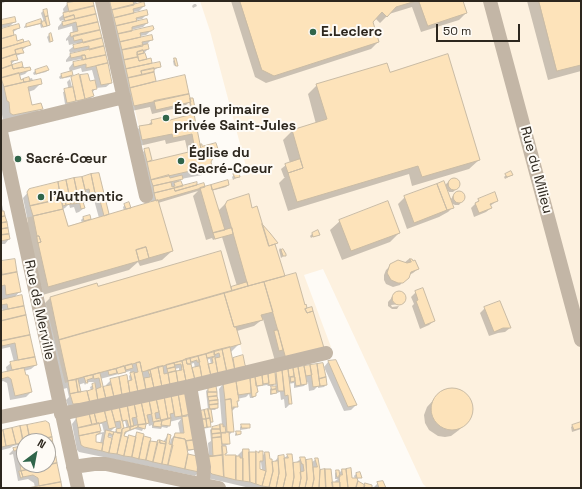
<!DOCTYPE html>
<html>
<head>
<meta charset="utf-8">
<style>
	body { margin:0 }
	#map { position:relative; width:582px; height:489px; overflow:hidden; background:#fefbf6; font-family:"Space Grotesk",sans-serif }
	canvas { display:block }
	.frame { position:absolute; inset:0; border:2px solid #2d271e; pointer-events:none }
	.north { position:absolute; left:16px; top:433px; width:40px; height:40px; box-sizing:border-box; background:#fefbf6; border:1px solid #aaa6a0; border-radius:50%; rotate:32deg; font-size:11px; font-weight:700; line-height:16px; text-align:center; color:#2d271e }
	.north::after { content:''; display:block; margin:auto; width:14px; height:18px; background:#30654a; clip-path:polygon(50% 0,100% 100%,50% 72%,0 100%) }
	.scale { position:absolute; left:436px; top:24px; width:84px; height:18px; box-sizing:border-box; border:2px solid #2d271e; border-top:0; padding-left:5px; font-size:12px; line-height:14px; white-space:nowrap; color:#2d271e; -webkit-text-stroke:3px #fefbf6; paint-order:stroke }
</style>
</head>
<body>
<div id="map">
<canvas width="582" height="489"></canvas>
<div class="frame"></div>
<div class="north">N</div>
<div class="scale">50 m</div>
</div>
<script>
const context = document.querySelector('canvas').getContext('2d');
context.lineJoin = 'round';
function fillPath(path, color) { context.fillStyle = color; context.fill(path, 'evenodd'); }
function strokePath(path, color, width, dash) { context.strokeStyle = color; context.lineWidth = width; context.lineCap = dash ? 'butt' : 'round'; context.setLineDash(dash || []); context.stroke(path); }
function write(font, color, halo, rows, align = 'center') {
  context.font = font + ' "Space Grotesk",sans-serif'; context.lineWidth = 4; context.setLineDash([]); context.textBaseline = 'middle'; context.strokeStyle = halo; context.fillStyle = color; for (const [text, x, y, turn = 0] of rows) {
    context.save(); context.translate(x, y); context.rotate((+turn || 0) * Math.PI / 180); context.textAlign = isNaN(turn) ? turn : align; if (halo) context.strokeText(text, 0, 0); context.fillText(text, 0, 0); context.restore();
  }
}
fillPath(new Path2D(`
	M200,1H581V488H427L423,484L323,269L304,275L331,347L246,369L240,344L143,372L140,362L65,383L25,218L63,209L69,226L248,174L210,31Z
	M185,75L201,149L147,162L130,88Z`), '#fdf1df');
fillPath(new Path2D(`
	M1,1H7L1,4Z
	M81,1H92L111,83L106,87L96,88L92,93L93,96L88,101L78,103L73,79H71L87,75L89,82L95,81L92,70L82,72L81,68L71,71L72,75L70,77L60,79L59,77L61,75L70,73L69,68L73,63L81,61V59L66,62V60L70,55L85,52V50L70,53L69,50L74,46L78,45L77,43L69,45L68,40L66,41V39L70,34H73L72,26L58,30V27L64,20L60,21L59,18L64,14L63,9L67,4Z
	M105,1H138L133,6H144L139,11L133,12L134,14H147L142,19L136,20L137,23H147L143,27L131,30L132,32L153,29L146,35L140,36V38L152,39L147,44L148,49L142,55L146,60L150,59L151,64L160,66L153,71L155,80L151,84L189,100L191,99L194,108L192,110H191L189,102L185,106L152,114L150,107L127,112Z
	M231,1H462L466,13L459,20L421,32L412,7L389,14L380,23L375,18L372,22L378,42L371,49L266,83L255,77Z
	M527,1H581V71L548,80Z
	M194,4H196L197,6L193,8L192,6Z
	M43,11L49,24L47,26L41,28L40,24L24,28V27L26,25L44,22L41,13Z
	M1,21H15L10,26L1,28Z
	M1,28V30L19,28L12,33L16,42L22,40L23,43L29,45L22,50L23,52L21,54L16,56L17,59L11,64V66L30,69L25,74L19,76L20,81L32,78L33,81L41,83L34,90L28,92L31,106L41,108L34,115L3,120L1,109Z
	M49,35L52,41L49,43L47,37Z
	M175,59L176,64L174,66L173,61Z
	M47,67L48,70L46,72L34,75L33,73L35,71Z
	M389,73L479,160L469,169L412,186L409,174L288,211L279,183L285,177H284L281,169L286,165L290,163L283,140L292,131L316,124L308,94L317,85Z
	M70,79L76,104H65L63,92L69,90L67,82Z
	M193,115L199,146L202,147L217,148L211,154V165L208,168L209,172L207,174H204L203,173L202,175L181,179L177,183L182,187L196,185L204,188L228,185L226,187L211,191L218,211L227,202L252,209L262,226L276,243L274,245L284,277L306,308L303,311L323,348L277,368L263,319L254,326L237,331L240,343L231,352L232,359L242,357L244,365L247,368L69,409L66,400L69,397L67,388L59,390L41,307L50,298L97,287L230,288L237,286L222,237L213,240L212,238L206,240L193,196L198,191L158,203L172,251L162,260L140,266L138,262L129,270L39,296L24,226L28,222L23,198L30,190L98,174L108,215L124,211L123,207L125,205L130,208L127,210L151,203L143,152L145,150L151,160L149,162L188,153L185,140L166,144L165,140L135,147L133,134L140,127L147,126L152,121L164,122ZM93,200H94L99,218L91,220L90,216L83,218L81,220L82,223L68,227L63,209L65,208L69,204L70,208L74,207L76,213L79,212L84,208L83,204L86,201L87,203ZM210,359L211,365L207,366L206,360ZM194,363L195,368L191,370L190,364ZM179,368V372H175V369ZM130,371L131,374L129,376L130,382L127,383L111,380L106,385L107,387L103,389L100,379ZM87,382H95V384L90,387L91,391L78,394L80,391L78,385L84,383L85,385Z
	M234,175L239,176L233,180L232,177Z
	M506,175H512L505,179L504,177Z
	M452,179H456L459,182V186L453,192H449L446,188V184Z
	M459,192L463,195L464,198L459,205H455L451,203L453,207L448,212L439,217L407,229L398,204L405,197L450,200L456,193Z
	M1,200L9,239L5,244H1Z
	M479,200L497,201L490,206L491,208L486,212L474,217L471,208Z
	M340,221L399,233L390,242L342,260L330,230Z
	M312,234H318L311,238L310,236Z
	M280,248L285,254V255L281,258L279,250Z
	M410,258L418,269L413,273L409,275L400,285L393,287L386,284L384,280V275L386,270L391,265L404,263Z
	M14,260L20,291L14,298L21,296L36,365L31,369L24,371L31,392L26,397L10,400L7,383L3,381L1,382V374L7,372L6,367L11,363L14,362L10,347L1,349V312L3,311L2,308H1V301L2,300L1,294V262Z
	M399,292L403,295L404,299L401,304L391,305L392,307L399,306L397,309H392L388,306V302L396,293Z
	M416,292L434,321L429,325L420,329L412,306L414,304L411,297Z
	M485,308L510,328L505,332L498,333L489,336L480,313Z
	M336,361L356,405L351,410L344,411L324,367L328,362Z
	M310,366L326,385L324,387L318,388V386L314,390L309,391L308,382L304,386L294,388V383L288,384L291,403L286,408H285L284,399L281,400L280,392L270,395V389L272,387H276L275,383L273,386H268L267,385L256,387L255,396L253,398H250L249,394L246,397L237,399V406L232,411L233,431L228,436L229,444L225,446L224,456L239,457L238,455L243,450L248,453L262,456L265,453L271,463H274L278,457L283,456V459L288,455L292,464L296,463L301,458L305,461L311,460V463L316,459L319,471L331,483H336L335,481L338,479H335V473L337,471L338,474L342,470L351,479H355L354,476L356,474L360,477L356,480L357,482L364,485L366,484L371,488H250L207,478L209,456L208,443L211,441L210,430L212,428L222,425L219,389L223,384L274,373V375L276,373ZM261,462L262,470H259V464Z
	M208,389L217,408L215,410H210L212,422L210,424V426L208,428L201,429L208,410L206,391Z
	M453,389L461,391L467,396L471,402L472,408L470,417L459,430L451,436L445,437L438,436L429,430L425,423L424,415L427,407L438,395L445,390Z
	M185,393L189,414L185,418L195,448L193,450L187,451V455L199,472L195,476L79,452L77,450L72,424L78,416ZM181,419L178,423L180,434H176L171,439L169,447L167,446L168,435L163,442L156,443L149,442L150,438L143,437L137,434L134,437H123L127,432L135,429L142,431L145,425L148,422L149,426L152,425V428L161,429L162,427L167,428L169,426V422ZM125,421L127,429L123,430L122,422ZM99,424H102L104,432L98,433L100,431ZM116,426V430L114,433L110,432ZM102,434L100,444L95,443V438L97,435ZM114,434L113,439L107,438V436L112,437Z
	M45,422L61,488H33H35L34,483L28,479L18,481L13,454L10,455L9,454L14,449L24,447V465H48V441H24L22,444L13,446L10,448L2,450L1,448V431Z
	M581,423V429L572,432L571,427L573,425Z
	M242,425L249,427L247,429L240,430V427Z
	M237,432L240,434L235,436V434Z
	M378,483L385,488H373Z`), '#0003');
const building = new Path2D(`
	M77,1H93L94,6L69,12L67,3Z
	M110,1H133L134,5L112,10Z
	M240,1H416L396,7L387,17L382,12L373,22L379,42L274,76L262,70Z
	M419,1H463L467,13L428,26Z
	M539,1H581V65L557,71Z
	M144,2L145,6L133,9L134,13L114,18L112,10Z
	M94,6L96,14L75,19L74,15L64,18L63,13Z
	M47,9L48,16L45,17L43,10Z
	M147,10L148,15L136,18L137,21L116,26L114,18Z
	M96,14L98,22L77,27L76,22L63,26L62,22Z
	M74,15L75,19L65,21L64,18Z
	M48,16L50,25L47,26L45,17Z
	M15,17L16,22L1,25L2,29H1V20Z
	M41,19L42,23L26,27V24Z
	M147,19L148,23L132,27V31L118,34L116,26Z
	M45,21L47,26L43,27L41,22Z
	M98,22L100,30L71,37L70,33L78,31L77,27Z
	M19,24L20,28L13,30L14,35L1,39V29Z
	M153,26L154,29L151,31L140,33L141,37L120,42L118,34Z
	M100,30L102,38L83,43L82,39L74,41L73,36Z
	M51,33L53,41L50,42L49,34Z
	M16,35L17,41L23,39L24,42L1,49V39Z
	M152,35L153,40L142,42L143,46L122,50L120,42Z
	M102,38L104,46L89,50V46L74,49L73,45Z
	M29,41L31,45L15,50L16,54L1,59V49Z
	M148,44L149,49L137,52L138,57L124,60L122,50Z
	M104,46L106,55L86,59L85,55L71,58L70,54Z
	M22,48L24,53L16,54L15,50Z
	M143,50L144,53L137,55V52Z
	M145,53L147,59L139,61L137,55Z
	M16,54L18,60L11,61L12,65L1,69V59Z
	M448,54L480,160L422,177L418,166L297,202L288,173L303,168L292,130L327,119L316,84L387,63L390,72Z
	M82,55H85L86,59L83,60Z
	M106,55L108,63L86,68V64L74,67L73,62Z
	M138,57L139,61L151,58L152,63L126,69L124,60Z
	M174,58H176L178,66H176Z
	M22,62L23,67L13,69L12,65Z
	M160,62L161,67L141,71L142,75L128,78L126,69Z
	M108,63L112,83L101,85L96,66Z
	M12,65L13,69L23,67L24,68L30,67L31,70L1,78V69Z
	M47,66L49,70L36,74L35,70Z
	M154,68V72L142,75L141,71Z
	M72,71L73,75L62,78L61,74Z
	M154,72L156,81L130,88L128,78Z
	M19,73L21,80L23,79L24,82L4,87L1,78Z
	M79,74L85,99L76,101L71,77Z
	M88,74L90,81L95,80L97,89L92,90L94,96L85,99L80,75Z
	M185,75L189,94L134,106L130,88Z
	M29,77L30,81L24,82L23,79Z
	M41,79L42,84L28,87L32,105L41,103L43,109L13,115L10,113L9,102L7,101L4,87Z
	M73,87L76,101L67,103L64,89Z
	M189,94L191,102L156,110L154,101Z
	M190,98H193L195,108L192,109Z
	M194,114L201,149L195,150L192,134L173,138L172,134L142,140L139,126L152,124L151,120L164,117L165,121Z
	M216,143L218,149L208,151L212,154L213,158L211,162L212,166L151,180L147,162L201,149L200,144H202V146Z
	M149,148L152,160L147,162L144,149Z
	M300,159L303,168L288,173L285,164Z
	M209,168L210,172L205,173L204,169Z
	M511,171L513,175L507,177L505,174Z
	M99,173L109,214L104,216L98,193H95L91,174Z
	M239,173L240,177L235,178L233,174Z
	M91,174L96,198L91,199L89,189L85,190L82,177Z
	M169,175L170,178L182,175L183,179L153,186L151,180Z
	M82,177L88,201L83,202L85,208L81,209L74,178Z
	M448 184a6 6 0 1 1 12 0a6 6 0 1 1-12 0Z
	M74,178L79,203L74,204L72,194H69L66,180Z
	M66,180L71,204L66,205L64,195L60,196L58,182Z
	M228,180L229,185L212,190L211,185Z
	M181,181L183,186L154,193L153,186L171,182L172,187L175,186L174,183Z
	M444,181L454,208L447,210L437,184Z
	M58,182L61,199L30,206L27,192L29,189Z
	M197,182V185L175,191L174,188Z
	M204,183L205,187L156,201L154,193L174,188L175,191Z
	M437,184L447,210L414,223L404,196Z
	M211,185L225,230L213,233L200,188Z
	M453 197a6 6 0 1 1 12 0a6 6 0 1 1-12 0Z
	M495,192L498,201L490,204L492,208L479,213L475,203L479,201L478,199Z
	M95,193H98L99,197L96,198Z
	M69,194H72L74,204H71Z
	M249,194L252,208L257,206L269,246L275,244L285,276L248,286L225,205L227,201Z
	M64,195L66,205L63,206L60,196Z
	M61,199L63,209L33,216L30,206Z
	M158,200L173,251L149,258L146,247L136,250L139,261L48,287L38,243L41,242L39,236H37L33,216L63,209L68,226Z
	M388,201L400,233L351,251L339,220Z
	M129,202L131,208L126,209L124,204Z
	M1,211H4L5,216L1,217Z
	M90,215L91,219L84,221L83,217Z
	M5,216L7,222L1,223V217Z
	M7,222L8,228L1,229V223Z
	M262,224L270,233L278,243L269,246Z
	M8,228L9,234L1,235V229Z
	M232,228L233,234L215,239L213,233Z
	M318,230L320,235L313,237L312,233Z
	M9,234L10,239L1,241V235Z
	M37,236H39L41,242L38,243Z
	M146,247L149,258L139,261L136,250Z
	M283,249L286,254V256H283L281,250Z
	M221,251L232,291L59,340L50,297L97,283L98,286Z
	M15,259L17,272L2,275L1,261Z
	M410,259H412L413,261L415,260L419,269L411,272L409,278L403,283H398L391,280L387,273L390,264L398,260L407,263L411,262Z
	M17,272L21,292L6,295L5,285L1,286V275Z
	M296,273L305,305L306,304L307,308L305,309L307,313L313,311L324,348L286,359L264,282Z
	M247,282L248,286L232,291L231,287Z
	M264,282L273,312L261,315L263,320L234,327L224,293Z
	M423,288L435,321L425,325L416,301L418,300L415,291Z
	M392 298a7 7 0 1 1 14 0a7 7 0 1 1-14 0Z
	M224,293L234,327H236L241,344L142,372L140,362L68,381L59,340Z
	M22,295L24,306L8,309L7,304L1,305V300Z
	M500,301L511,328H503L494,332L484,307Z
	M24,306L26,315L1,321V311Z
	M312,307L313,311L307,313L305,309Z
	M26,315L30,335L1,341V321Z
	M278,330L283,350L279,351L274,331Z
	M30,335L35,357L18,360L15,343L2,346L1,341Z
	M230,347L235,371L227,373L222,349Z
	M222,349L227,373L218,374L215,358L220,357L219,353L214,355V351Z
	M214,351L215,356L207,358L206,354Z
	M206,354L211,376L202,378L198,356Z
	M243,355L245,365L248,368L235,371L233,358Z
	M198,356L200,362H197V360L191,362L190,358Z
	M35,357L37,365L12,370L10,362Z
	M215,357L218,374L211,376L208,364L213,363L212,358Z
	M190,358L191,364H187L186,359Z
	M186,359L187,364H191L195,380L186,381L182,361Z
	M336,360L357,405L348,407L328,361Z
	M182,361L186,381L178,383L176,371L182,370L181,364L175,365L174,363Z
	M140,362L146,390L138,392L134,373L138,372L136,363Z
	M174,363L175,367L167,369L166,365Z
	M323,363L326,377L319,379L317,364Z
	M132,364L133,368L126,370L125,366Z
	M317,364L320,386L313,387L310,365Z
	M310,365L312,375L306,376L304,366Z
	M124,366L126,372L118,374L116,369Z
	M163,366L164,374L168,373L170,385L162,387L158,367Z
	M200,366L202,378L195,380L192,368Z
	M304,366L307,384L301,385L298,367Z
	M158,367L162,387L154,388L150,370Z
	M175,367L176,371L168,373L167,369Z
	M298,367L301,385L296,386L293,368Z
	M24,368L26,375H28L32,392L15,396L11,379L8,377L1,379V373Z
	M293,368L294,376L289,377L288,369Z
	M116,369L117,373L109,375L108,371Z
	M288,369L292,404H289L288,395L285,396L282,370Z
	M148,370H150L154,388L146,390L144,378L150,377Z
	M282,370L284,391H278L276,372Z
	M176,371L178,383L170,385L168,373Z
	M134,372L138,392L130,394L128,381L132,380L130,373Z
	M275,372L276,384L269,385L268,374Z
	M100,373L106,399L98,401L96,389L101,387L99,378L94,379L93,375Z
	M268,374L269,383L263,384L262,375Z
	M93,375V378L87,380L88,383H86L84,377Z
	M127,375L130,394L122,395L119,377Z
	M262,375L263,385L256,386L255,377Z
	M119,377L122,395L114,397L110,379Z
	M255,377L258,392L256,393V396L252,397L250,378Z
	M291,377H295V381L291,382Z
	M326,377L327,385L320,386L319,379Z
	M250,378L251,393L238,395L236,381Z
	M78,379L81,392H78L76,380Z
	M76,380L78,392L70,394L68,381Z
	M236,381L239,401H237L238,407H233V409H232L231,399L225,400L223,383Z
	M95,383L98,401L90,403L87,391L93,389L92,384Z
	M111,385L114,397L106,399L103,387Z
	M216,386L217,392H208V388Z
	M271,386H276V389L272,390Z
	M431 409a21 21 0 1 1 42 0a21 21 0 1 1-42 0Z
	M276,389L277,393L271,394V390Z
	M87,391L90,403L73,404L70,394Z
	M186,391L190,414L182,416L178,393Z
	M208,392H217V396L208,397Z
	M178,393L182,416L175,417L171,395Z
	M171,395L174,413L170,414L171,418L168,419L164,396Z
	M164,396L168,419L161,421L156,398Z
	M217,396L218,400L209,401L208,397Z
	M156,398L159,412L155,413L156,419L160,418L161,421L153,422L149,400Z
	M231,399L234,432H227L225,400Z
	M149,400L152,414L147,415L149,423L146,424L141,401Z
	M218,400V404L209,405V401Z
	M141,401L146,424L138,425L134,403Z
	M134,403L137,417L132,418L134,426L131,427L127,404Z
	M127,404L131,427H129L127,420L122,421L119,406Z
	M218,404V408L210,409L209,405Z
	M119,406L124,428L122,429V433H117L116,429L121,428L120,421L115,422L111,408Z
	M111,408L116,427L109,429L104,409Z
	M104,409L107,421L97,424L94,412Z
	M208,409H211L213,422H211Z
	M208,409L210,418L206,419L204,410Z
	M204,410L206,419H201L200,411Z
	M94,412L97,424L92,425L89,413Z
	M89,413L92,425L78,428L76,418L78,415Z
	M190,416L194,440L186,441L185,439L174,437L175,433H184L182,417Z
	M171,418L170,426L161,425L162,420Z
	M210,418L211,427H207L206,419Z
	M201,419H206L207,427L203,428Z
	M162,420L161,427L153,426L154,422Z
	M46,421L49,423L52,437L32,441L31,436H29L27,425Z
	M581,422V428L574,430L572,425Z
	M99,423L101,431L79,436L78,428Z
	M146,424L145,429L138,427V425Z
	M220,424H223V427L225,426L226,433H221Z
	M241,424H250V428H242Z
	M27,425L30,438L23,439L20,426Z
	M138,425V427L130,430V427Z
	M220,425V429H212V427Z
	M20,426L23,443L16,444L12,428Z
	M130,427V430L125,432L124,436L128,437L124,456L117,454L122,429Z
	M12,428L16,444L6,446L3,430Z
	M212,429H220L221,433L212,434Z
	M1,430H3L6,446L2,447Z
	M106,430L114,432L113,435L109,433L108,437L112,438L109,453L102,451Z
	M236,431H241V434L237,435Z
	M100,432V433L96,435V442L103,443L102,451L84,447L81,445L79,436Z
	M114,432L122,433L117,454L109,453Z
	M137,432L144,434L139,459L132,457Z
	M227,432H229L230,444H222L221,433Z
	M221,433V437L212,438V434Z
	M168,434L171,435L169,444L173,445L168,465L162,464Z
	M129,435L136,437L132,457L124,456Z
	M144,436L151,438L146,460L139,459Z
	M52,437L53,444L48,445V441H32Z
	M174,437L185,439L188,454L185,469L168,465Z
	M221,437L223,455L207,457V455L213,456L212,438Z
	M158,440H160V443L166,444L162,464L153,462Z
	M160,440L166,442V444L160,443Z
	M194,440L196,449L188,450L186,441Z
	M150,441L158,442L153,462L146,460Z
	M53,444L54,450L48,452V445Z
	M24,446V449L14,451L13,448Z
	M222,446H226L227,453L225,454V455H236V480L224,477Z
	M24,449V456L19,457L17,450Z
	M243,449H249L250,482L243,481Z
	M54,450L56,457L48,458V452Z
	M256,451L259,453V451H263V461H260V469L266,471L262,486L256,484Z
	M249,452H256V484L250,482Z
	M265,452H269L270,459H272L273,471L269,487L262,486L266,471Z
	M188,454L197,456L199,472L185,469Z
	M287,454H292L293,463L294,477L292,488H283L286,475L284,458H288Z
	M223,455L224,477L212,474L210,472L207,457Z
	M284,455L286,475L283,488H276L279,473L278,456Z
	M24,456V463L20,464L19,457Z
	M236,456H240V458H243V481L236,480Z
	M56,457L57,463L21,471L20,464L48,465V458Z
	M300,457H305L306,463L307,479L305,488H299L301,478L300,472L304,471L303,464H302Z
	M315,458H318L320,470L319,488H312L314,479L313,467H317Z
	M312,459L314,479L312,488H305L307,479L306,460Z
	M278,461L279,473L276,488L269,487L273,471L272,462Z
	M300,462L301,478L299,488H292L294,477L293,463Z
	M57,463L61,482L39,486L38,478L33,475L23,477L21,471Z
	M351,468L352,478H357L358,481L356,488H348L346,469Z
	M325,469H331L333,488H326Z
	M325,469L326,488H319L320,470Z
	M342,469H346L348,488H340L339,475H342Z
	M336,470H339L340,477H337Z
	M19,471H21L23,477L21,478Z
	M360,472L362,478H357L356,473Z
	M358,481L365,485L364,488H356Z
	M383,481L386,488H379L377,482Z
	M61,482L62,488H28Z
	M332,482H340V488H333Z
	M365,483L372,485V488H364Z`);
fillPath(building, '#fde3ba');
strokePath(building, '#cabca5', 1);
strokePath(new Path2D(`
	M102,1L146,196
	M490,1L581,340
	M1,127L124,97
	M1,132L78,488
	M190,386L204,467L203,484
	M61,414L190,386L326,353
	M1,417L60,405
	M73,467L94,464H106L219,488`), '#c3b6a6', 14);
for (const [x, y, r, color] of [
	[313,32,4,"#30654a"],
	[166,118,4,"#30654a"],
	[18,159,4,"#30654a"],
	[181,161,4,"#30654a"],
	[41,197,4,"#30654a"]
]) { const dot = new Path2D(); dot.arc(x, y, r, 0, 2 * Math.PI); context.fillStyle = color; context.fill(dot); strokePath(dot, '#fefbf6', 1.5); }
write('bold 14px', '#2d271e', '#fefbf6', [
	["E.Leclerc",321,32],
	["École primaire",174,110],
	["privée Saint-Jules",174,126],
	["Église du",189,153],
	["Sacré-Coeur",189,169],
	["Sacré-Cœur",26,159],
	["l’Authentic",49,197]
], 'left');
write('14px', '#2d271e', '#fefbf6', [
	["Rue du Milieu",536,170,75],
	["Rue de Merville",39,310,78]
]);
</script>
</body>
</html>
